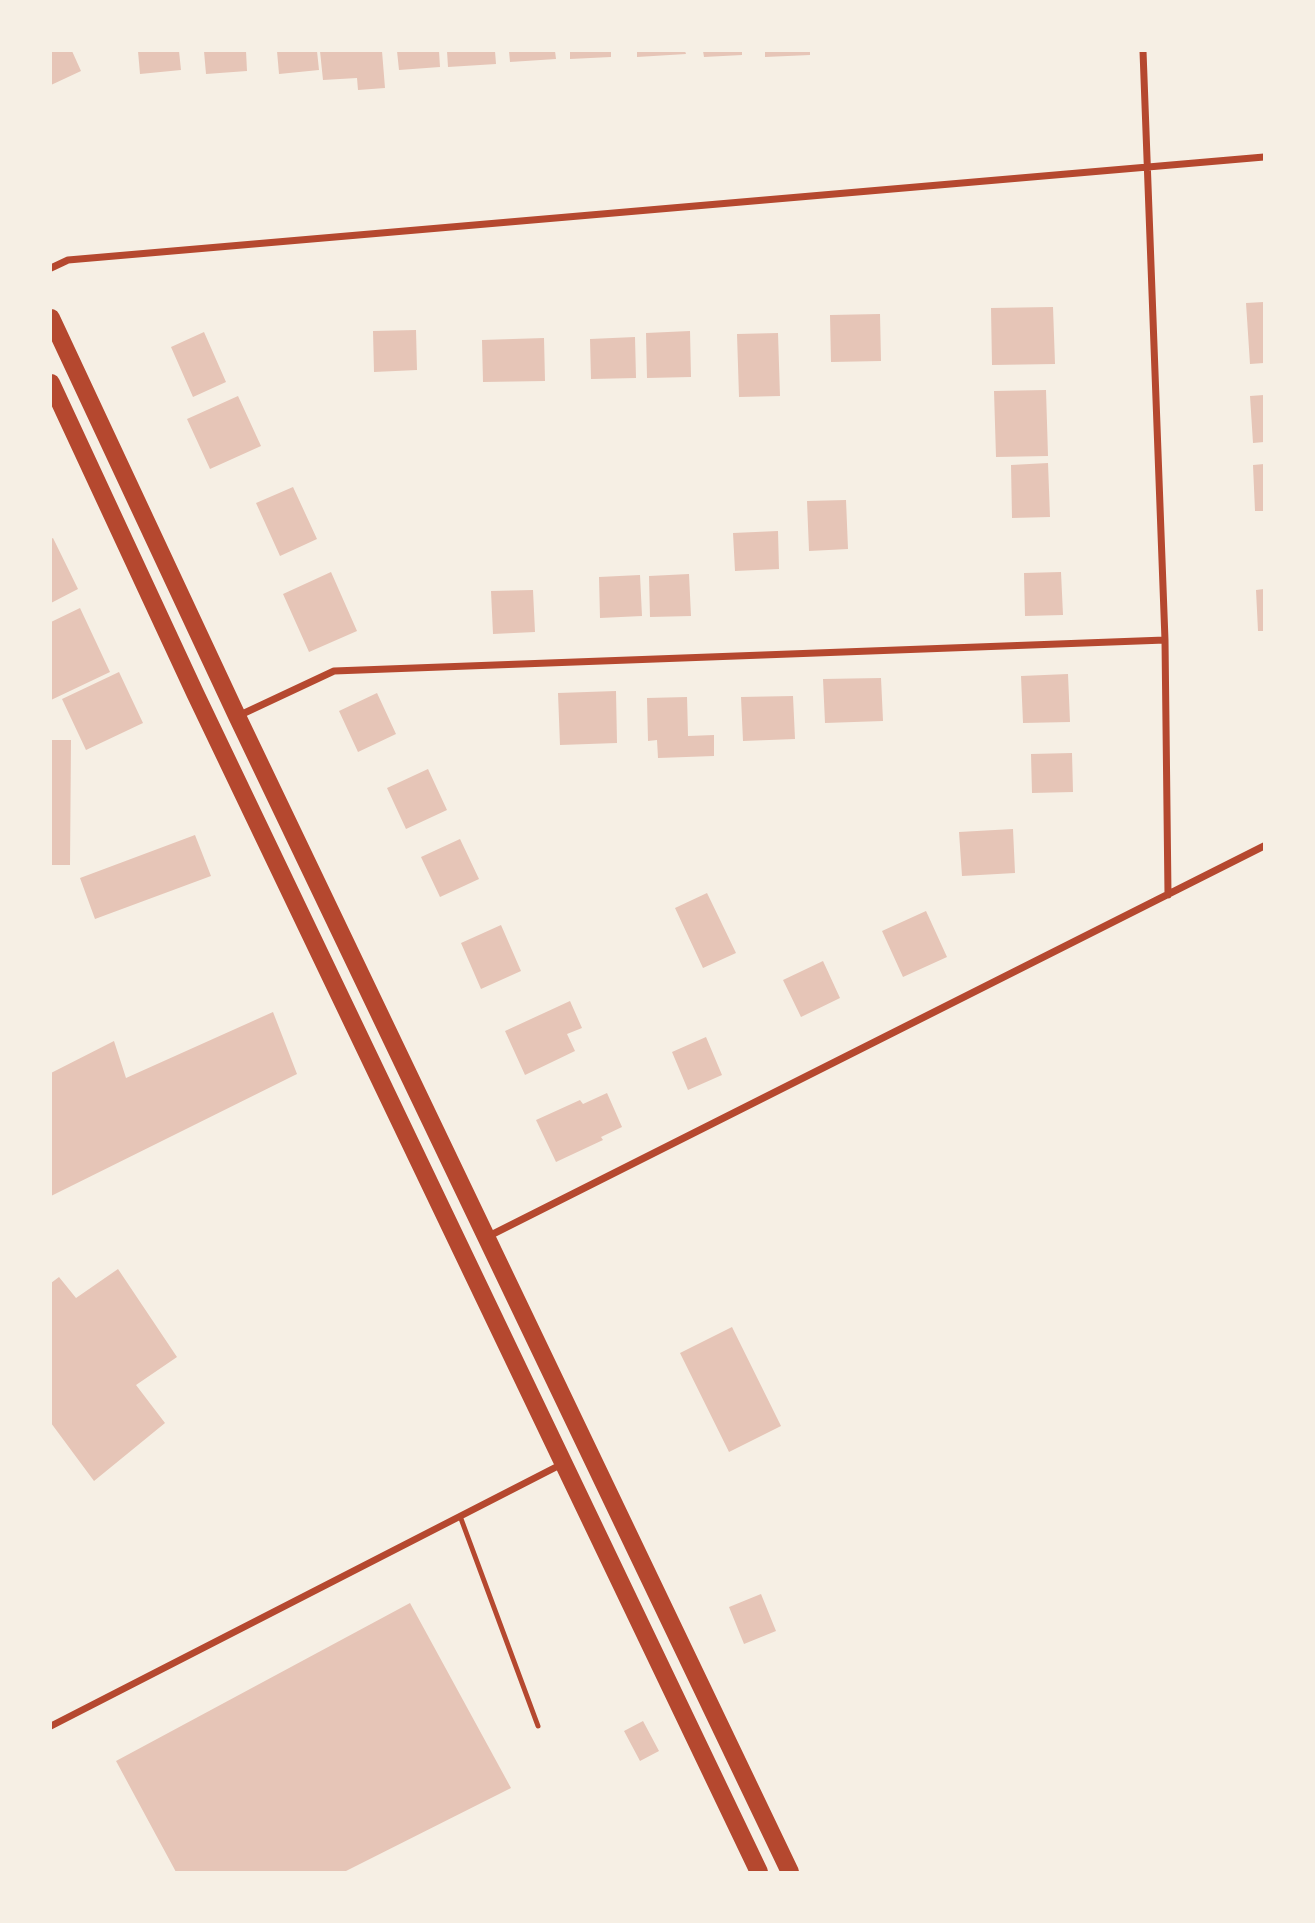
<!DOCTYPE html>
<html>
<head>
<meta charset="utf-8">
<style>
	body { margin:0 }
	#map { position:relative; width:1315px; height:1923px; overflow:hidden; background:#f6efe4; font-family:"DejaVu Sans",sans-serif }
	canvas { display:block }
	.frame { position:absolute; inset:0; border:52px solid #f6efe4; pointer-events:none }
</style>
</head>
<body>
<div id="map">
<canvas width="1315" height="1923"></canvas>
<div class="frame"></div>
</div>
<script>
const context = document.querySelector('canvas').getContext('2d');
context.lineJoin = 'round';
function fillPath(path, color) { context.fillStyle = color; context.fill(path, 'evenodd'); }
function strokePath(path, color, width, dash) { context.strokeStyle = color; context.lineWidth = width; context.lineCap = dash ? 'butt' : 'round'; context.setLineDash(dash || []); context.stroke(path); }
fillPath(new Path2D(`
	M51,51H72L81,71L51,85Z
	M138,51H179L181,70L140,74Z
	M204,51H246L247,71L206,74Z
	M277,51H317L319,70L279,74Z
	M320,51H382L385,88L358,90L357,78L323,80Z
	M397,51H439L440,67L399,70Z
	M447,51H495L496,64L448,67Z
	M509,51H555L556,59L510,62Z
	M570,51H611V57L570,59Z
	M637,51H685L686,54L637,57Z
	M703,51H742V55L704,57Z
	M765,51H810V55L765,57Z
	M1264,302V363L1250,364L1246,303Z
	M1053,307L1055,364L992,365L991,308Z
	M880,314L881,361L831,362L830,315Z
	M416,330L417,370L374,372L373,331Z
	M690,331L691,377L647,378L646,333Z
	M204,332L226,382L193,397L171,347Z
	M778,333L780,396L739,397L737,334Z
	M635,337L636,378L591,379L590,339Z
	M544,338L545,381L483,382L482,340Z
	M1046,390L1048,456L996,457L994,391Z
	M1264,395V442L1253,443L1250,396Z
	M238,396L261,446L210,469L187,419Z
	M1048,463L1050,517L1012,518L1011,465Z
	M1264,464V511H1255L1253,465Z
	M293,487L317,539L280,556L256,503Z
	M846,500L848,549L809,551L807,501Z
	M778,531L779,569L735,571L733,533Z
	M53,538L78,589L51,603V539Z
	M331,572L357,631L309,652L283,594Z
	M1061,572L1063,615L1025,616L1024,573Z
	M689,574L691,616L650,617L649,576Z
	M640,575L642,616L600,618L599,577Z
	M1264,589V631H1258L1256,590Z
	M533,590L535,632L493,634L491,591Z
	M80,608L110,672L51,700V622Z
	M119,672L143,723L86,750L62,699Z
	M1068,674L1070,722L1023,723L1021,676Z
	M881,678L883,721L825,723L823,679Z
	M616,691L617,743L560,745L558,693Z
	M377,693L396,734L358,752L339,711Z
	M793,696L795,739L743,741L741,697Z
	M687,697L688,736L714,735V756L658,758L657,740L648,741L647,698Z
	M51,740H71L70,865H51Z
	M1072,753L1073,792L1032,793L1031,754Z
	M428,769L447,810L406,829L387,788Z
	M1013,829L1015,873L962,876L959,832Z
	M195,835L211,876L95,919L80,878Z
	M460,839L479,879L440,897L421,857Z
	M707,893L736,953L703,968L675,908Z
	M926,911L947,957L903,977L882,931Z
	M501,925L521,971L481,989L461,943Z
	M823,961L840,998L801,1017L783,980Z
	M570,1001L582,1028L567,1034L575,1051L525,1075L505,1031Z
	M273,1012L297,1074L51,1196V1073L114,1041L126,1078Z
	M706,1037L722,1075L688,1090L672,1052Z
	M607,1093L622,1127L601,1137L603,1140L556,1162L536,1120L580,1100L583,1104Z
	M118,1269L177,1357L136,1385L165,1423L94,1481L51,1423V1283L59,1277L76,1298Z
	M732,1327L781,1426L729,1452L680,1353Z
	M761,1594L776,1631L744,1644L729,1607Z
	M410,1603L511,1788L344,1872H176L116,1761Z
	M643,1721L659,1751L640,1761L624,1731Z`), '#e6c5b7');
strokePath(new Path2D(`
	M460,1516L538,1726`), '#b5482f', 5);
strokePath(new Path2D(`
	M1143,51L1165,640L1168,895
	M51,268L68,260L1264,157
	M238,716L334,671L1165,640
	M487,1237L1264,846
	M51,1726L562,1464`), '#b5482f', 7);
strokePath(new Path2D(`
	M51,318L237,716L790,1872
	M51,383L195,693L759,1872`), '#b5482f', 18);
</script>
</body>
</html>
